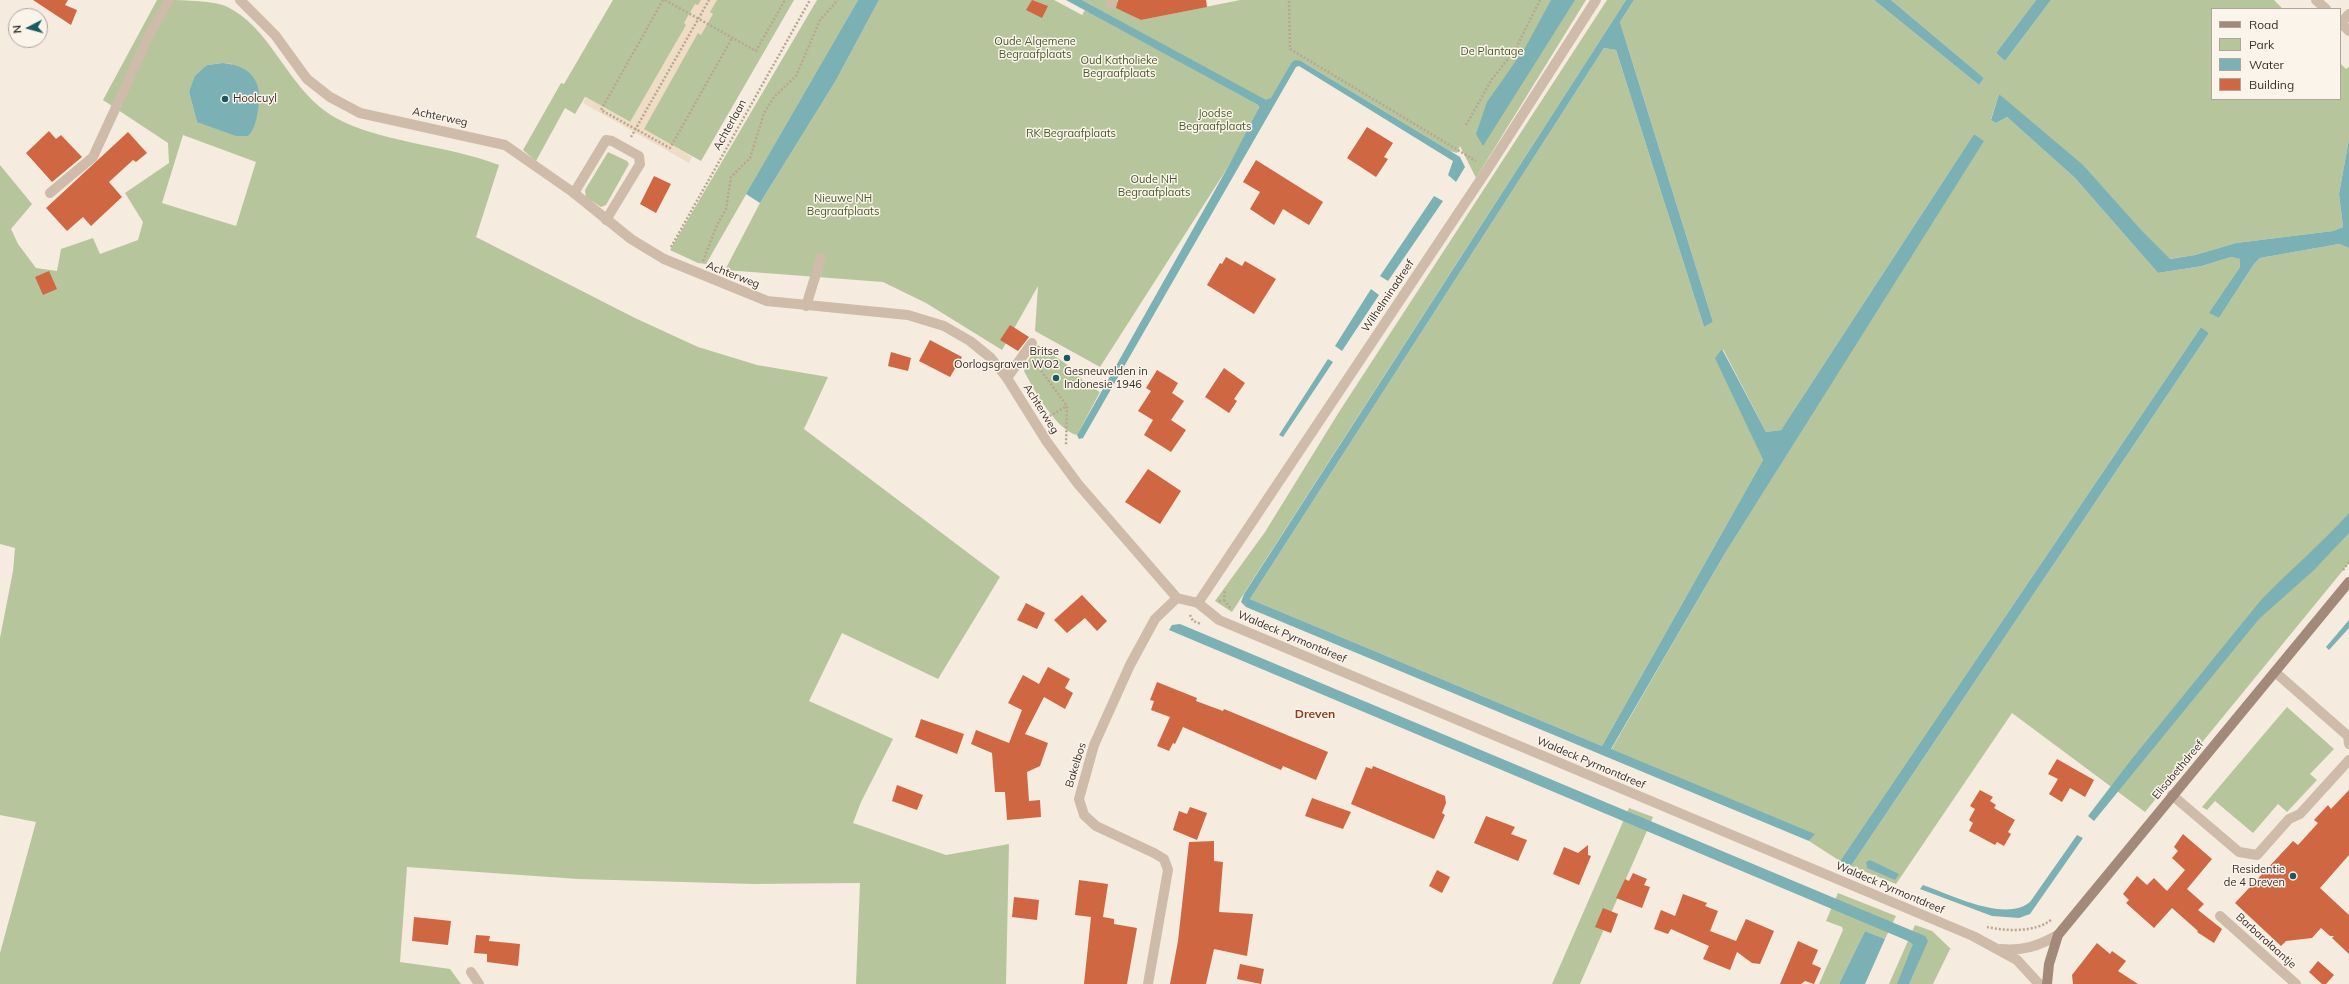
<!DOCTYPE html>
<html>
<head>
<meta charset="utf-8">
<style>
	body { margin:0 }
	#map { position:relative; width:2349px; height:984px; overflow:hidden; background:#f5ebde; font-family:Mulish,sans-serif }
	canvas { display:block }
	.legend { position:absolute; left:2211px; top:8px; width:130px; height:92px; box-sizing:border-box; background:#fbf4eb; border:1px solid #aea59d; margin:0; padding:5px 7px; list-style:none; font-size:12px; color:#3b2f29 }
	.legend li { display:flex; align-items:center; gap:8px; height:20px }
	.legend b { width:20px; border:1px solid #aea59d }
	.north { position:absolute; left:8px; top:8px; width:40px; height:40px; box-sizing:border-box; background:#fbf4eb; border:1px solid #aea59d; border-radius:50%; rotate:264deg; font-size:11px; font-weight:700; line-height:16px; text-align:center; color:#3b2f29 }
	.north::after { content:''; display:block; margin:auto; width:14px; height:18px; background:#1b5a60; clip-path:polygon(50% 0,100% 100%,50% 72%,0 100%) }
</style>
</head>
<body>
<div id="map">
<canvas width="2349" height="984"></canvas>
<ul class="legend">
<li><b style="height:5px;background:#a2897a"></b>Road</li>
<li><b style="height:11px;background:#b7c59d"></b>Park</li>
<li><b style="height:11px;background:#7bb1b4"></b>Water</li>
<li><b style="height:11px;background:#cf6742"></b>Building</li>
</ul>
<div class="north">N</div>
</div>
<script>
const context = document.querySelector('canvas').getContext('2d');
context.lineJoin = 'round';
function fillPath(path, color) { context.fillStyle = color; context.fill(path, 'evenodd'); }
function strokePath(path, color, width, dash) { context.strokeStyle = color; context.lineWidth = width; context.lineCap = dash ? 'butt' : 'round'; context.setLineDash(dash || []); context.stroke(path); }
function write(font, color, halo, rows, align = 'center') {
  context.font = font + ' Mulish,sans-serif'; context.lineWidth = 3; context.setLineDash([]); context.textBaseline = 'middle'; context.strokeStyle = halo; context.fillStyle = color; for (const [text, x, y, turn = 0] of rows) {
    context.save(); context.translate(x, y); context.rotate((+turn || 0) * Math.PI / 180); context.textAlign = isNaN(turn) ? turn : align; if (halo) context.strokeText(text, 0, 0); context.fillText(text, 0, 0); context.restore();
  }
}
fillPath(new Path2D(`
	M157,0C178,0 203,0 223,5C273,26 286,90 336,118C382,143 448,145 499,165L476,237L635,318L698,347L757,365L828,377L804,429L1000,577L938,679L842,633L809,701L893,739L861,802L853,823L946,855L1009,844L1006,984H856L860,883L753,884L578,879L407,867L400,962L450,969L461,984H0V953L36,822L0,815V638L13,571L15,548L0,544V165L32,204L11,229L18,244L36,268L57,271L61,249L93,238L100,254L138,240L143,222L125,193L169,163L168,143L103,100ZM223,63L232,64L197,122L189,92L207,65ZM183,135L256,162L236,226L162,203Z
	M613,0H794L701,161L585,97L575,114L565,108L536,161L523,150L561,83L564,84Z
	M817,0H858L706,264L698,263L670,250Z
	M879,0H1054L1082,15L1085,10L1258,105L1259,111L1228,167L1100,367L1035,331L1038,286L1002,350L926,303L883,282L725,270L760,203L835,82Z
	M1082,0H1117L1118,8L1141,20L1240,0H1586L1476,178L1460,146L1457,153L1450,151L1301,61L1291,63L1271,99L1266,101Z
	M1607,0H1626L1232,612L1215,601L1265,532L1339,412Z
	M1634,0H1874L1979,85L1984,78L1891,0H2036L1996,53L2005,61L2051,0H2274L2283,9H2212V99H2340V63L2346,69L2349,67V139L2339,194L2343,227L2333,231L2236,243L2195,255L2169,259L1999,94L1991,119L1996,123L2007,117L2075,178L2158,273L2202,266L2231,257L2241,259L2240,267L2210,313L2219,318L2254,264L2260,258L2339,244L2349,248V563L2145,812L2012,713L1896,884L1851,866L2209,333L2201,327L1840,861L1809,841L1814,834L1611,750L1724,555L1983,141L1974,134L1781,430L1766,432L1723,349L1716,358L1763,460L1602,746L1250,599L1604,48L1616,50L1704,327L1713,322L1620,22Z
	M608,152L627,161L629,164L606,205L601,207L586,197L585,190Z
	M1038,345L1065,363L1089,386L1100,392L1077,435C1056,430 1034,390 1024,371L1026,364Z
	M2287,707L2334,749L2310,774L2317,780L2287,812L2278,804L2253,833L2215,801L2207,810L2202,807Z
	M1629,808L1653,817L1580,984H1552Z
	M1838,893L1896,916L1885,939L1865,931L1839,984H1819L1843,930L1842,927L1826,921Z
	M1915,925L1932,931L1952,950L1950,949L1933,984H1889Z`), '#b7c59d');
fillPath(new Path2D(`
	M701,0H717L710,12L713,14L701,35L698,33L644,129L692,157L689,163L583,103L586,97L630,122L686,25L684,23L689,14L695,4L698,5Z`), '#eedcc4');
fillPath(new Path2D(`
	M858,0H879L835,82L760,203L746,194Z
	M1066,0H1082L1266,100L1271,98L1291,63L1295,60L1301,61L1460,157L1465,167L1456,182L1448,175L1453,161L1299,66L1296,67L1083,438L1079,439L1077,435L1228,167L1259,108L1258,105Z
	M1551,0H1575L1483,146L1476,134L1487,102L1525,48Z
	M1626,0H1634L1620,22L1713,322L1704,327L1616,50L1604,48L1250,599L1602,746L1763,460L1715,358L1722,349L1766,432L1781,430L1974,134L1984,141L1724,555L1611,749L1815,834L1809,841L1246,607L1241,602L1244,594Z
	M1874,0H1891L1984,78L1979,85Z
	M2036,0H2051L2005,61L1996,53Z
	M223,63C252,66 263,82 258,110C256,120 255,129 248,136H236L197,122L189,92L195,76L207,65Z
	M1999,94L2083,165L2142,231L2170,259L2195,255L2236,243L2333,231L2343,227L2339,194L2349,139V248L2339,244L2260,258L2254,264L2219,318L2209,313L2240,267V259L2231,257L2202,266L2158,273L2075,178L2007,117L1996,123L1991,120Z
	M1434,196L1443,201L1388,281L1380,276Z
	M1371,289L1379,295L1342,351L1335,346Z
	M2201,327L2209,333L1851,866L1840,861Z
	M1328,359L1333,362L1283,437L1279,435Z
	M2349,513V533L2314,570L2259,619L2094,821L2088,816L2131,760L2261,600C2290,570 2321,544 2349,513Z
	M2349,620V628L2329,650L2326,647Z
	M1180,624L1925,936L1928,941L1909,984H1897L1913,944L1908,941L1169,630L1172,625Z
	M2077,835L2083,838L2030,914L2019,918L1992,916L1920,889L1923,885C1950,894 2005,923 2030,902Z
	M1870,860L1899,874L1895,880L1867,868L1866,862Z
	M1865,931L1885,939L1865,984H1839Z`), '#7bb1b4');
fillPath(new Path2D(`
	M33,0H68L65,5L77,10L71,25Z
	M1032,0L1048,6L1042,18L1026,10Z
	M1118,0H1206L1207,7L1141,20L1116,8Z
	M1367,127L1393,143L1384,157L1388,159L1376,177L1347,158Z
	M49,131L56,139L61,135L82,157L52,182L26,153Z
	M128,132L147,153L136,162L133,160L109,182L122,197L91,226L83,217L67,231L46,208Z
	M1256,160L1323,202L1309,225L1283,209L1274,225L1250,209L1260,192L1243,182Z
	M654,176L671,184L656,213L640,204Z
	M1226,257L1242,266L1245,261L1276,279L1254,314L1207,285L1220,263L1222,264Z
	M49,271L57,289L43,295L35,277Z
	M1010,325L1029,337L1018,351L1000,340Z
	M930,340L962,357L950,377L919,361Z
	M891,352L911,358L908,371L888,366Z
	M1224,368L1245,383L1234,399L1237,401L1229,413L1205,397Z
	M1157,370L1178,383L1172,393L1184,401L1171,420L1186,430L1171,452L1144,435L1153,420L1138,411L1151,391L1146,388Z
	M1148,469L1181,491L1160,524L1125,502Z
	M1082,595L1107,621L1097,631L1085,618L1067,633L1054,620Z
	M1026,603L1045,613L1037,629L1017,620Z
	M1048,667L1070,679L1065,688L1073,693L1065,709L1044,697L1025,734L1048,743L1040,766L1027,772L1029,801L1040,800L1041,817L1007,820L1005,792H995L992,753L971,744L976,730L1009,743L1022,710L1008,703L1023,675L1039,684Z
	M1157,682L1197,698L1196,701L1223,711L1224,709L1328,752L1316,780L1283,766L1281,770L1183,727L1175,744L1173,743L1169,751L1157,746L1170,717L1151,710L1154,701L1150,700Z
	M921,719L964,734L957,754L915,737Z
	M2057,759L2094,780L2085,797L2070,788L2062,802L2049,794L2058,779L2048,774Z
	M1373,766L1445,796L1446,803L1442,813L1445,815L1434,839L1351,804L1366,767L1372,769Z
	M897,785L923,795L917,810L892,801Z
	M1980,790L1993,797L1990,801L1996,805L1994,808L2015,820L2008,832L2011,834L2004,846L1997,842L1995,845L1969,831L1973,823L1969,820L1975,809L1970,806Z
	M2349,790V855L2320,888L2349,915V954L2332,938L2334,936H2330L2321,928L2312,938L2286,941L2281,946L2235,903L2293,841L2298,845L2318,823L2314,820L2328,805L2331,809Z
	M1312,798L1351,812L1343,829L1305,816Z
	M1190,807L1207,813L1197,840L1173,830L1179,811L1187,814Z
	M1486,816L1515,827L1511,834L1527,840L1518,861L1474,843Z
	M2183,834L2212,859L2187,889L2204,904L2198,910L2222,929L2214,943L2197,932L2198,931L2172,908L2154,928L2126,903L2129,900L2123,894L2137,876L2147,885L2154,878L2167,891L2185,870L2172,858L2178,851L2174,847Z
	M1214,841V861L1223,862L1219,912L1253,914L1247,956L1214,949L1206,984H1170L1178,941L1189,842Z
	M1588,845V855L1591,856L1579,885L1553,874L1564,847L1578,853Z
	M1437,870L1450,877L1442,893L1429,886Z
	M1633,873L1647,879L1644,885L1650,887L1642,908L1616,898L1625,879L1629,881Z
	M1079,880L1108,884L1103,917L1114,919V924L1137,928L1127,984H1084L1091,917L1075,915Z
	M1683,894L1707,903L1705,906L1718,911L1710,931L1736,941L1746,919L1774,931L1760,964L1752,963L1737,952L1730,970L1703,959L1709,946L1671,929L1668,934L1654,929L1661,910L1675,916Z
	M1014,897L1039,900L1037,920L1012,917Z
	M1603,908L1618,914L1611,933L1595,927Z
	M414,917L451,921L448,945L412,941Z
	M476,935L490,936L489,941L520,944L518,966L487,962V954L474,953Z
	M1798,941L1818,950L1812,964L1821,968L1814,984L1805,981L1801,984H1780Z
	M2097,943L2110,954L2112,951L2126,961L2118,971L2138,984H2073L2072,975Z
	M2318,961L2334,975L2326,984H2322L2309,972Z
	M1240,964L1264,969L1261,984L1237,979Z`), '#cf6742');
strokePath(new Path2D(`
	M663,0L601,110L670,148L732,38
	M665,0L756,51L785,0
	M1289,1L1290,49L1476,161
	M1466,125L1492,79L1515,50L1540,0
	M631,137L709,0
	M671,247L810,0
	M703,261L717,225L726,209L731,177L750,158L764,113L774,97L796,76L820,20L838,0
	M1034,361L1067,406L1066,446
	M1046,418L1067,406
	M2343,570L2349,562
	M1224,600L1231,609
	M1219,601L1224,600L1225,589
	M1190,615L1193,621L1201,624
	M1987,927C2006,931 2036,933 2052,919`), '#baa593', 2.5, [2, 2]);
strokePath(new Path2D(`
	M1111,0V4
	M50,193L93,157L151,31L169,0
	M574,193L606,140L612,141L639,156L640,164L606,220
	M806,306L821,258
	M1007,378L1032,343
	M2275,672L2348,736L2349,744
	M2172,795L2239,852L2257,855L2289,819L2300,814L2349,760
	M471,972L479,984`), '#cebba9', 10);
strokePath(new Path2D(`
	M240,0L275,35L307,79L330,97L360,113L505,145L574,193L631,239L664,259L767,301L908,315L944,326L970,341L991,358L1007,378L1047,442L1078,484L1177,598L1198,603L1219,620L1973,936L2017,960L2039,984
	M2316,0L2326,9
	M2340,22L2349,31
	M2341,23L2349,14
	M1198,603L1487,170L1596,0
	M2220,916L2296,984
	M2001,949C2024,951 2038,946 2058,935
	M1148,984L1168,870L1164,859L1154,853L1096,826L1084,815L1079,799L1094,745L1130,665L1155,619L1177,598`), '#cebba9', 10);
strokePath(new Path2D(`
	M2047,984L2049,964L2058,935L2349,582`), '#a2897a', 10);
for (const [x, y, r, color] of [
	[225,99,4,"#1b5a60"],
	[1067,358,4,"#1b5a60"],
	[1056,378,4,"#1b5a60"],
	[2293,876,4,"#1b5a60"]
]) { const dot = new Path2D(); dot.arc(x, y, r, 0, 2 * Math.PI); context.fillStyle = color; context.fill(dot); strokePath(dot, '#fbf4eb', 1.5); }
write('11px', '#485b2b', '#fbf4eb', [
	["Oude Algemene",1035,42],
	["Begraafplaats",1035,55],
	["De Plantage",1492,52],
	["Oud Katholieke",1119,61],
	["Begraafplaats",1119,74],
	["Joodse",1215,114],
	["Begraafplaats",1215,127],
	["RK Begraafplaats",1071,134],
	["Oude NH",1154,180],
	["Begraafplaats",1154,193],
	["Nieuwe NH",843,199],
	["Begraafplaats",843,212]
]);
write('11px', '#3b2f29', '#fbf4eb', [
	["Hoolcuyl",233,99],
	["Britse",1059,352,"right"],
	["Oorlogsgraven WO2",1059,365,"right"],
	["Gesneuvelden in",1064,372],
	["Indonesie 1946",1064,385],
	["Residentie",2285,870,"right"],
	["de 4 Dreven",2285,883,"right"]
], 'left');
write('11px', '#3b2f29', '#fbf4eb', [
	["Achterweg",440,117,12],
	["Achterlaan",730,125,-61],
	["Achterweg",733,275,21],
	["Wilhelminadreef",1388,296,-56],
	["Achterweg",1041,409,58],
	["Waldeck Pyrmontdreef",1292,637,23],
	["Waldeck Pyrmontdreef",1591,763,23],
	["Bakelbos",1076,765,-73],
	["Elisabethdreef",2178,770,-50],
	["Waldeck Pyrmontdreef",1890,888,23],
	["Barbaralaantje",2266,941,42]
]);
write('bold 12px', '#913a1b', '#fbf4eb', [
	["Dreven",1315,714]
]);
</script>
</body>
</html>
